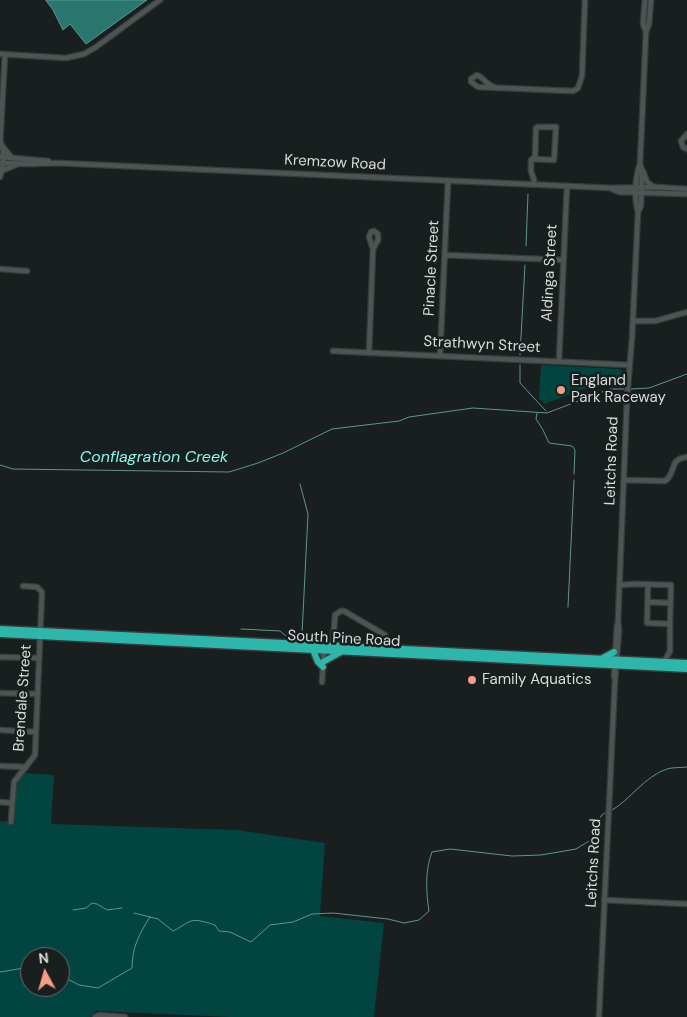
<!DOCTYPE html>
<html>
<head>
<meta charset="utf-8">
<style>
	body { margin:0 }
	#map { position:relative; width:687px; height:1017px; overflow:hidden; background:#181f1e; font-family:"DM Sans",sans-serif }
	canvas { display:block }
	.north { position:absolute; left:20px; top:947px; width:50px; height:50px; box-sizing:border-box; background:#181f1e; border:1px solid #646b6a; border-radius:50%; rotate:354deg; font-size:14px; font-weight:700; line-height:20px; text-align:center; color:#d7dcdb }
	.north::after { content:''; display:block; margin:auto; width:18px; height:22px; background:#f49e88; clip-path:polygon(50% 0,100% 100%,50% 72%,0 100%) }
</style>
</head>
<body>
<div id="map">
<canvas width="687" height="1017"></canvas>
<div class="north">N</div>
</div>
<script>
const context = document.querySelector('canvas').getContext('2d');
context.lineJoin = 'round';
function fillPath(path, color) { context.fillStyle = color; context.fill(path, 'evenodd'); }
function strokePath(path, color, width, dash) { context.strokeStyle = color; context.lineWidth = width; context.lineCap = dash ? 'butt' : 'round'; context.setLineDash(dash || []); context.stroke(path); }
function write(font, color, halo, rows, align = 'center') {
  context.font = font + ' "DM Sans",sans-serif'; context.lineWidth = 5; context.setLineDash([]); context.textBaseline = 'middle'; context.strokeStyle = halo; context.fillStyle = color; for (const [text, x, y, turn = 0] of rows) {
    context.save(); context.translate(x, y); context.rotate((+turn || 0) * Math.PI / 180); context.textAlign = isNaN(turn) ? turn : align; if (halo) context.strokeText(text, 0, 0); context.fillText(text, 0, 0); context.restore();
  }
}
fillPath(new Path2D(`
	M541,365L620,369L625,373L624,381L607,380L544,404L539,398Z
	M24,773L54,775L51,824L237,830L325,843L320,916L384,923L374,1017H230L96,1011L90,1017H0V821L13,822L15,786ZM30,957H60V987H30Z`), '#02443f');
const water = new Path2D(`
	M46,0H147L86,44L70,24L63,30L53,10Z`);
fillPath(water, '#29776f');
strokePath(water, '#5d958f', 1);
strokePath(new Path2D(`
	M526,246L528,194
	M520,355L525,265
	M520,365V383L546,411
	M631,389L649,388L687,374
	M537,413L536,419L543,430L549,443L572,446L575,450L574,474
	M0,465L13,469L229,472L258,463L283,453L332,429L399,421L409,417L473,408L547,413L610,389H624
	M568,607L574,480
	M241,629L280,631L286,636L299,637L302,634L308,514L300,484
	M612,810C630,800 645,776 667,769C673,767 681,768 687,767
	M73,910L86,908L92,903L97,904L107,910L122,908
	M134,913L158,919L173,931C179,929 185,923 191,921C198,919 208,923 215,925L219,931L230,932L251,942L270,925L293,922L312,914L333,913L388,919L404,923L419,920L429,911C426,893 425,869 432,852L450,849L512,856L541,855L576,849L589,841L597,831L601,816L606,812
	M0,972L30,967
	M60,975L79,985L98,988L132,968C132,948 139,934 150,917`), '#5d958f', 1);
const minor = new Path2D(`
	M645,0L643,24L646,32
	M0,54L66,58L84,54L96,47L160,0
	M497,88C484,84 485,78 477,75L471,79V82L478,87L573,91L578,88L582,76L585,0
	M687,134L681,141L683,147L687,149
	M0,145L5,54
	M3,147L12,158
	M0,157L48,161
	M533,159L554,160L556,127H538L536,128L535,157L531,160V171L534,180
	M0,163L28,164L57,163L611,188L655,187L687,189
	M1,171L16,165
	M643,171L647,182L654,187
	M0,177C3,168 5,152 1,143
	M612,189L619,192L687,194
	M638,212C634,199 635,176 640,164
	M445,255L563,260
	M0,269L27,271
	M633,321H655L687,312
	M333,351L630,365
	M369,353L373,249L369,237L371,232L374,231L378,234V240L373,249
	M440,356L448,181
	M559,361L567,186
	M625,480L665,481C677,473 668,459 687,457
	M620,585L634,584L671,585L670,624L647,623L648,584
	M648,602L670,603
	M333,645L335,615L341,611H344L385,635L390,648
	M0,657L39,658
	M664,662L670,651V624
	M614,677L617,625
	M322,682L324,648
	M0,693L38,694
	M0,730L36,732
	M0,766L26,767
	M0,802L12,803
	M11,822L14,782L35,755L42,592L37,587L23,586
	M604,900L687,904
	M95,1017L99,1015L125,1017
	M599,1017L615,680L619,630L618,621L627,398L632,338L638,212L641,206L642,170L640,164L646,32L649,24L651,0`);
const highway = new Path2D(`
	M0,629L687,663
	M0,634L687,669
	M313,650L318,662L323,667
	M601,659L614,652
	M323,662L341,652`);
strokePath(minor, '#373c3b', 7);
strokePath(highway, '#373c3b', 9);
strokePath(minor, '#4d5554', 4.5);
strokePath(highway, '#2db7aa', 6);
for (const [x, y, r, color] of [
	[561,390,5,"#f49e88"],
	[472,680,5,"#f49e88"]
]) { const dot = new Path2D(); dot.arc(x, y, r, 0, 2 * Math.PI); context.fillStyle = color; context.fill(dot); strokePath(dot, '#181f1e', 2); }
write('15px', '#d7dcdb', '#181f1e', [
	["Kremzow Road",335,163,3],
	["Pinacle Street",432,268,-87],
	["Aldinga Street",550,273,-87],
	["Strathwyn Street",482,345,3],
	["Leitchs Road",612,461,-88],
	["South Pine Road",344,639,3],
	["Brendale Street",23,698,-86],
	["Leitchs Road",594,863,-87]
]);
write('15px', '#d7dcdb', '#181f1e', [
	["England",571,381],
	["Park Raceway",571,398],
	["Family Aquatics",482,680]
], 'left');
write('italic 16px', '#87f8ea', '#181f1e', [
	["Conflagration Creek",154,458]
]);
</script>
</body>
</html>
